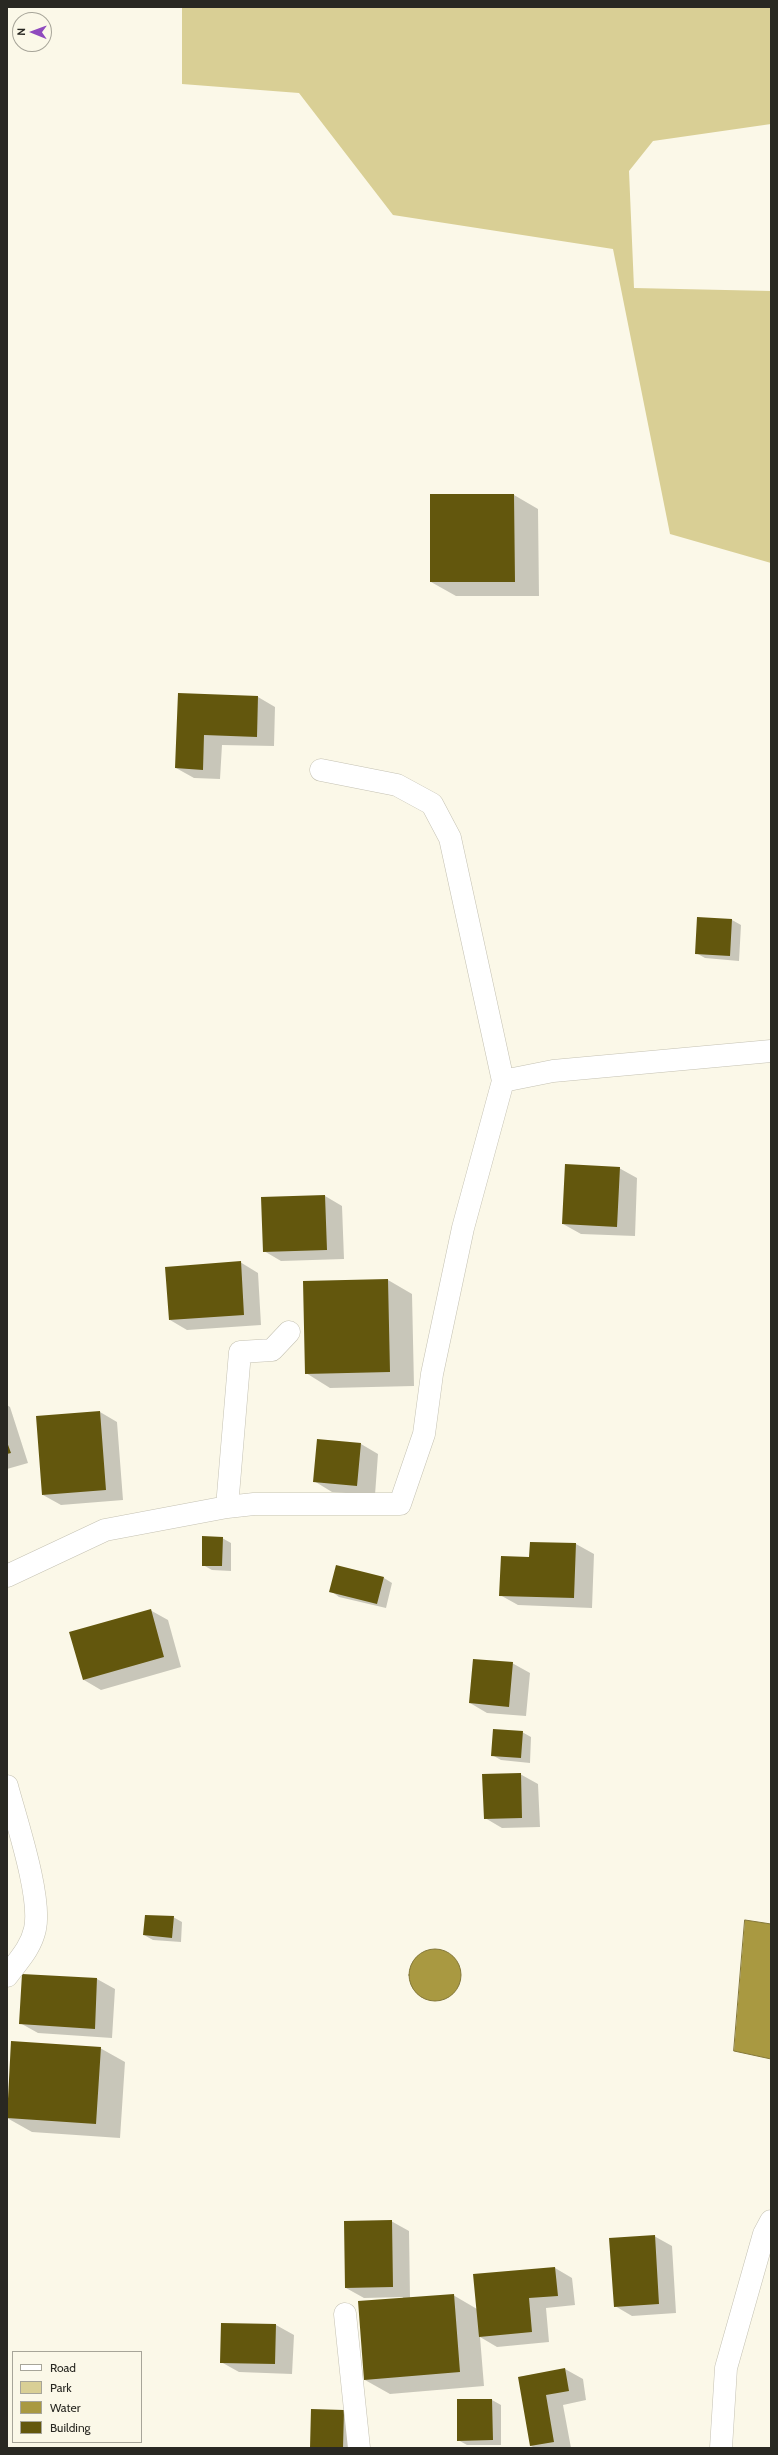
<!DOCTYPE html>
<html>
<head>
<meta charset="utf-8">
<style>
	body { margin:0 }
	#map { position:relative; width:778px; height:2455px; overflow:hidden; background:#fbf8e8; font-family:Cabin,sans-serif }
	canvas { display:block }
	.frame { position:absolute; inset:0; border:8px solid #292822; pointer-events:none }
	.legend { position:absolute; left:12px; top:2351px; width:130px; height:92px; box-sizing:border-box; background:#fbf8e8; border:1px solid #a7a599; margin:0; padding:5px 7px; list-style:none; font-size:12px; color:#292822 }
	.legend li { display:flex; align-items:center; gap:8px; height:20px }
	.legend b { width:20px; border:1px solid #a7a599 }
	.north { position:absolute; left:12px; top:12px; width:40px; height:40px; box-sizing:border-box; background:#fbf8e8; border:1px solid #a7a599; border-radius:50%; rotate:271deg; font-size:11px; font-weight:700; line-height:16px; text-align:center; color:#292822 }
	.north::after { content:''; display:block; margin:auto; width:14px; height:18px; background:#8f4abe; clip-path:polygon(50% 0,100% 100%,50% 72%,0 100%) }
</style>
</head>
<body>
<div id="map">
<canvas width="778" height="2455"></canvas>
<div class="frame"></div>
<ul class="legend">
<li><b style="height:5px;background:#fff"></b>Road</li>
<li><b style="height:11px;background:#d9cf95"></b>Park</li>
<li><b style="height:11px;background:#a99941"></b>Water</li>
<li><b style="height:11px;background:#63570d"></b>Building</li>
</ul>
<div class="north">N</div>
</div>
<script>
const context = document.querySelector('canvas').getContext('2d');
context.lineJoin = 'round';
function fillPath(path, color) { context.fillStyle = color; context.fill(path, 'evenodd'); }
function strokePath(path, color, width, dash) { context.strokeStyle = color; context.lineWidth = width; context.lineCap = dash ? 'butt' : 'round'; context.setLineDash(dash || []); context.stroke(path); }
fillPath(new Path2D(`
	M182,7H771V124L653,141L629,171L634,288L771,291V563L670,534L613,249L393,215L299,93L182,84Z`), '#d9cf95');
const water = new Path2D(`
	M745,1920L771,1924V2059L734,2051Z
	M409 1975a26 26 0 1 1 52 0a26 26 0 1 1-52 0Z`);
fillPath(water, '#a99941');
strokePath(water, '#837738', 1);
fillPath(new Path2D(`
	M514,495L538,509L539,596H456L431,582Z
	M179,694L258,697L275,707L274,746L222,745L220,779L194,778L176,768Z
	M698,918L732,920L741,925L739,961L705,958L696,953Z
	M619,1168L637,1178L635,1236L581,1234L563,1224Z
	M325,1196L342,1206L344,1259L281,1261L264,1251Z
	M240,1262L258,1273L261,1325L187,1330L170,1320Z
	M388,1280L412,1294L414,1386L330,1388L306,1373Z
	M7,1405L10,1407L28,1463L7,1469Z
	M100,1412L117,1422L123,1500L61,1505L43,1495Z
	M361,1444L378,1454L375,1495L332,1492L314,1481Z
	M222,1538L231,1543V1571L212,1570L203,1565Z
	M531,1543L576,1544L594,1554L592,1608L518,1605L500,1595L530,1558Z
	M384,1578L392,1583L386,1608L339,1597L331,1591Z
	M150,1610L168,1620L181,1667L101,1690L84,1680Z
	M512,1663L530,1673L526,1716L487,1713L470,1703Z
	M522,1732L531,1737L530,1763L501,1760L492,1755Z
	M520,1774L538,1784L540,1827L502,1828L485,1818Z
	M173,1917L182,1922L181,1942L153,1940L144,1935Z
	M23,1975L97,1979L115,1989L112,2038L38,2033L20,2023Z
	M100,2048L125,2062L120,2138L32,2132L7,2118Z
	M391,2221L409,2231L410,2298L453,2295L477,2309L555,2268L572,2278L575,2305L546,2308L549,2342L497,2347L480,2337L484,2386L390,2394L365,2380L403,2297L364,2298L346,2288Z
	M654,2236L672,2246L676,2313L632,2316L615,2306Z
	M222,2324L276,2325L294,2335L292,2374L239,2372L221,2362Z
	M565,2369L583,2379L586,2400L563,2405L571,2448H535L531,2446L519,2377Z
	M492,2400L501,2405V2445H467L458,2440Z
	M344,2411L353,2416L352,2448H311Z`), '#0003');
fillPath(new Path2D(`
	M430,494H514L515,582H430Z
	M178,693L258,696L257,737L204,735L203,770L175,768Z
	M697,917L732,919L730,956L695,954Z
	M565,1164L620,1167L617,1227L562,1224Z
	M325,1195L327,1250L263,1252L261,1197Z
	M241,1261L244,1315L169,1320L165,1267Z
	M388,1279L390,1372L305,1374L303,1281Z
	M100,1411L106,1490L42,1495L36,1416Z
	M317,1439L361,1443L357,1486L313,1482Z
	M7,1442L11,1453L7,1454Z
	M202,1536L223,1537L222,1566H202Z
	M530,1542L576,1543L574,1598L499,1596L501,1556L529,1557Z
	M336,1565L384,1577L377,1604L329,1592Z
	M151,1609L164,1657L83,1680L69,1632Z
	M473,1659L513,1662L509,1707L469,1703Z
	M493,1729L523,1731L521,1758L491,1756Z
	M521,1773L522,1818L484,1819L482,1774Z
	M145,1915L174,1916L172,1938L143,1935Z
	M22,1974L97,1978L95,2029L19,2024Z
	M11,2041L101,2047L96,2124L7,2118Z
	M392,2220L393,2287L345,2288L344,2221Z
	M655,2235L659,2304L614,2307L609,2238Z
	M555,2267L558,2296L529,2298L532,2332L479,2337L473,2274Z
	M454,2294L460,2372L364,2380L358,2301Z
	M221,2323L276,2324L275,2364L220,2363Z
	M565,2368L569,2391L546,2395L554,2442L530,2446L518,2377Z
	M457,2399H492L493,2440L457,2441Z
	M311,2409L344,2410L343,2448H310Z`), '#63570d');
const minor = new Path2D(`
	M503,1081L553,1071L771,1051
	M227,1507L240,1352L272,1350L289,1332
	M7,1576L105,1530L227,1507L254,1504H400L424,1434L432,1374L463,1228L503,1081L450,838L432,804L397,785L321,770
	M7,1786C16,1820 42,1897 35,1929C31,1948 18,1961 7,1976
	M345,2314L359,2448
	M721,2448L726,2368L764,2234L771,2221`);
strokePath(minor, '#c4c1b2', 23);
strokePath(minor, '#fff', 22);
</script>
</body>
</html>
